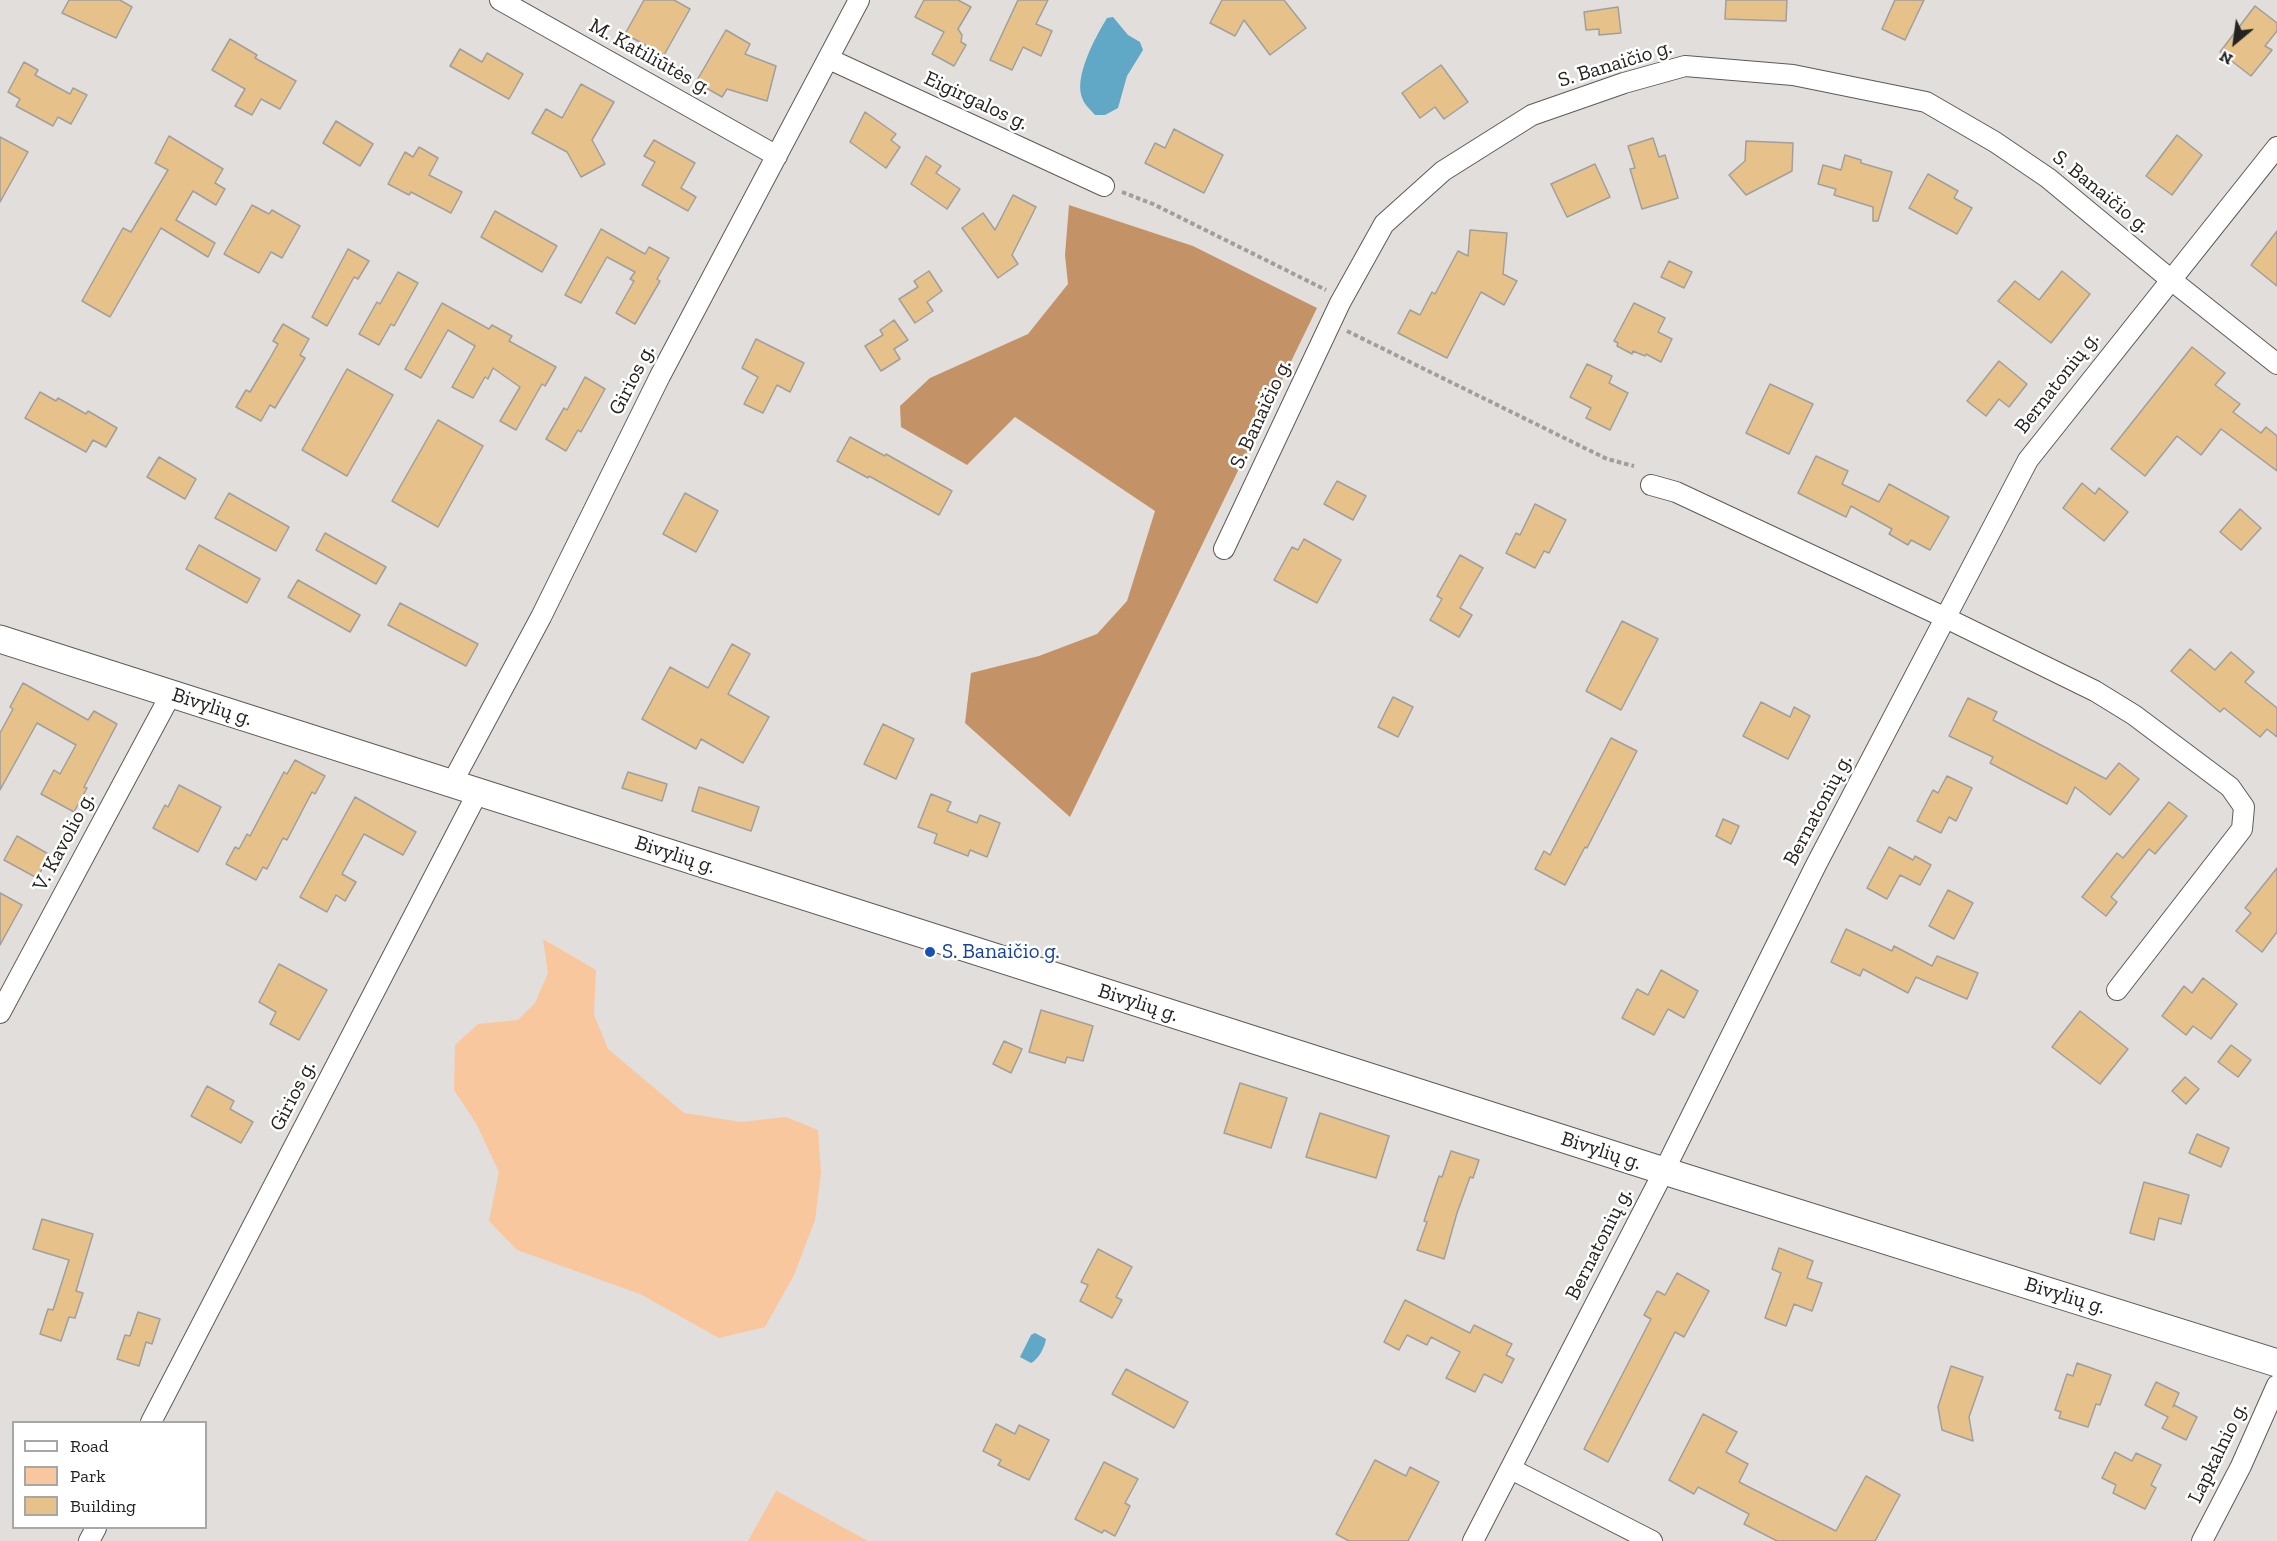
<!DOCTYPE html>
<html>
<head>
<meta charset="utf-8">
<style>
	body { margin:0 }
	#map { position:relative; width:2277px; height:1541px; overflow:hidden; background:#e2dedb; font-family:"Zilla Slab",serif }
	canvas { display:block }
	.legend { position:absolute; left:12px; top:1421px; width:195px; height:108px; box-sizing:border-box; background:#fff; border:2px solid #a7a7a6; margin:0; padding:8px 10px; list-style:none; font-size:18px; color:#242321 }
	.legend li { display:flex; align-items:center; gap:12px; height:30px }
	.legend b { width:30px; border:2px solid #a7a7a6 }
	.north { position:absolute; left:2205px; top:12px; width:60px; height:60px; -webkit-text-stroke:4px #fff; paint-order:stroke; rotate:209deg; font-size:16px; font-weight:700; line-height:24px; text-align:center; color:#242321 }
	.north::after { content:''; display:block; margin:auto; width:21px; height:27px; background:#242321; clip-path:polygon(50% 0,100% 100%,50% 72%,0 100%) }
</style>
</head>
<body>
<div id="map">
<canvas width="2277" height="1541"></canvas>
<ul class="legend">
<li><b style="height:8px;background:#fff"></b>Road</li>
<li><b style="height:16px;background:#f8c79d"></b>Park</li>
<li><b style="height:16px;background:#e6c28a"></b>Building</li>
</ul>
<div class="north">N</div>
</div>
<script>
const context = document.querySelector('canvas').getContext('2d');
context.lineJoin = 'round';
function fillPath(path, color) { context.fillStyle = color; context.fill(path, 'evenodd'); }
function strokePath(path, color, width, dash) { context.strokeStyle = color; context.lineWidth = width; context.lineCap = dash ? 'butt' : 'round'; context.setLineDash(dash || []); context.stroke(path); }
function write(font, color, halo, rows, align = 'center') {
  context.font = font + ' "Zilla Slab",serif'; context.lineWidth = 5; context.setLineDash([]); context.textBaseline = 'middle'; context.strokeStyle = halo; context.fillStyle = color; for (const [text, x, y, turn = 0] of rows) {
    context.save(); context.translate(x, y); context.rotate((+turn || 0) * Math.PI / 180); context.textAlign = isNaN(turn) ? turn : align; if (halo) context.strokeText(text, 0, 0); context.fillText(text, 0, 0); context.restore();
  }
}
fillPath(new Path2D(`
	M543,939L596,970L594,1015L608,1049L684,1113L741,1122L786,1117L818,1130L821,1173L815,1220L794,1275L765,1327L719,1338L640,1294L517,1250L489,1221L499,1172L476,1123L454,1090L455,1045L478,1024L518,1020L535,1003L548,973Z
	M776,1491H777L868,1541H748Z`), '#f8c79d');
fillPath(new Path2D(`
	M1069,205L1193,246L1317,308L1070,817L965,723L971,673L1039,656L1097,634L1127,601L1155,511L1015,417L967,465L901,427L900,406L930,378L1028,334L1068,284L1065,255Z`), '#c39267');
fillPath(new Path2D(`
	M1113,17L1128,35L1140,42L1143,50L1127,76L1118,108L1105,115H1095C1091,110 1085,105 1083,100C1072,79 1096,36 1107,18Z
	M1035,1333L1046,1339C1045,1347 1038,1360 1031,1363L1020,1357L1031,1335Z`), '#60a8c5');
const building = new Path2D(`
	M69,0H120L132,7L116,38L62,13Z
	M644,0H674L690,9L664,55L625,34Z
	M924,0H958L971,7L958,29L962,35L961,42L966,45L954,66L932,54L944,32L915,17Z
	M1018,0H1048L1036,24L1052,31L1041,56L1023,47L1012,70L990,60Z
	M1222,0H1284L1306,28L1270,55L1244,20L1235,36L1210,23Z
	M1726,0H1787L1786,21L1725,19Z
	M1895,0H1924L1905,40L1882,29Z
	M2255,6L2277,23V31L2265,46L2272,50L2251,76L2220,52Z
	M1618,7L1621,33L1599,35V29L1586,30L1584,12Z
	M726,30L750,44L745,54L776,66L767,101L727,89L722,97L696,82Z
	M230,39L257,55L255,58L296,81L280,109L261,99L252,115L235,106L245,89L212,70Z
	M460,49L482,62L487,53L523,74L509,99L450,66Z
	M24,62L38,70L35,75L70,94L73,88L87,95L71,124L58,117L53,126L16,106L20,99L8,92Z
	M1441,65L1468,102L1444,119L1435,107L1420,118L1402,93Z
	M581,84L614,102L592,140L605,164L581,177L567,152L532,133L546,109L562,118Z
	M865,112L896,134L891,140L900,147L886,168L850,142Z
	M336,121L373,144L360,166L323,143Z
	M1174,129L1223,155L1204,193L1145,163L1155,143L1165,148Z
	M2177,135L2202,155L2172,195L2146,176Z
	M169,136L223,169L215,183L225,189L216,205L193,191L176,220L215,243L208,257L161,228L110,317L82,301L123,228L131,232L168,170L155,163Z
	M0,137L28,152L0,202Z
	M1653,138L1659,157L1665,155L1678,198L1642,209L1630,169L1635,168L1628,146Z
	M654,140L695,163L681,188L696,197L688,211L642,185L655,162L644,156Z
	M1746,141L1793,143L1792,171L1746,195L1729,175L1745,161Z
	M419,147L438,158L429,175L462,192L451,213L411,192L409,195L388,184L405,152L413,157Z
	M1845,155L1861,160V163L1892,172L1878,221H1873V207L1834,195L1836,189L1818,184L1823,165L1841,170Z
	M926,156L941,166L936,173L960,189L947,209L911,184Z
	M1595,164L1610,197L1567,217L1551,184Z
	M1928,174L1958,191L1954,198L1972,208L1957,234L1909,208Z
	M1013,195L1036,207L1012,255L1018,264L998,278L962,228L983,213L995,230Z
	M252,205L269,214L272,210L300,226L282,258L271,252L259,273L224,254Z
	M495,211L557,246L542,272L481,237Z
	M601,229L645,254L649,247L669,258L657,279L660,281L635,324L616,313L634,281L630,279L635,272L607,257L581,303L565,295Z
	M1470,230L1507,233L1503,274L1517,281L1504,305L1481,292L1447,358L1398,333L1410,310L1420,315L1432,292L1435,294L1458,251L1468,256Z
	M2277,231V286L2251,265Z
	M348,249L369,261L358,279L354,277L327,326L312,317Z
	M1669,261L1692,272L1684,288L1661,277Z
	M929,271L942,291L927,302L933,311L915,323L899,299L918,287L914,281Z
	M2062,271L2090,294L2051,343L1998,301L2015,281L2039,300Z
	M398,272L418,283L394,326L391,324L379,345L359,334L377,302L380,304Z
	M442,303L489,329L492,325L512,336L509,341L556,367L545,386L542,384L516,430L500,421L520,387L493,368L488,379L485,377L473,398L452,387L475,346L448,330L421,378L405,369Z
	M1634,303L1665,318L1658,332L1672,339L1661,362L1646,354L1645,356L1633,351L1632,354L1617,346L1618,343L1614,341Z
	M894,320L908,340L894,349L900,359L881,371L865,346L883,335L880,330Z
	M283,324L309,339L300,355L305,358L275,408L270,405L261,421L236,407L246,390L250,392L269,360L278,344L273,341Z
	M756,339L804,363L790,392L777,385L763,413L744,404L758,377L742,368Z
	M2192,347L2225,373L2215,385L2240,404L2233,412L2261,433L2266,427L2277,436V471L2221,429L2201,455L2177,436L2145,476L2111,449Z
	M1999,361L2027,384L2009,407L1999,399L1986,416L1967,401Z
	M1587,364L1612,376L1609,383L1628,393L1610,430L1586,418L1591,408L1570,397Z
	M347,369L393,395L347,476L302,450Z
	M585,377L605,389L581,432L578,430L566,451L546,439L564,408L567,410Z
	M1770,384L1813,404L1789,454L1746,433Z
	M40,392L56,401L58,398L86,414L88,411L117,428L106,447L93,440L86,452L25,418Z
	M438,420L483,446L438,527L392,501Z
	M850,437L885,456L886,454L952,491L939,515L869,476L868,478L837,461Z
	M1816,456L1848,471L1842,484L1879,502L1889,484L1949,517L1930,550L1911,540L1908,545L1889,534L1892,529L1851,506L1846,517L1798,493Z
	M159,457L196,479L185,499L147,477Z
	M1337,481L1366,496L1353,520L1324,504Z
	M2082,483L2095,494L2099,488L2128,512L2104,541L2063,508Z
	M229,493L289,527L276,551L215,518Z
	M685,493L718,511L696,552L663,534Z
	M1535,504L1566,520L1549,553L1544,551L1535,568L1506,553L1516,533L1520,535Z
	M2240,509L2261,528L2241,550L2220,532Z
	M325,533L386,567L376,584L316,550Z
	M1304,539L1341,560L1317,603L1274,580L1292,547L1298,550Z
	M199,545L260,579L247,603L186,569Z
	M1460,555L1483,568L1460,608L1472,615L1459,637L1430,620L1442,599L1437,596Z
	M298,580L360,615L350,632L288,597Z
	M400,603L478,644L466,666L388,625Z
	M1622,621L1658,639L1621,710L1586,691Z
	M732,644L750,654L728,694L769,717L743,763L701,739L696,749L642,719L670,667L708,688Z
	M2190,649L2215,670L2231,652L2254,672L2245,682L2277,708V737L2267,729L2260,737L2224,708L2220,712L2171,671Z
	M23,683L88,720L94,711L117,724L84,787L87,788L74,812L41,794L54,770L60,774L76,745L37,723L0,790V733L13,709L10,707Z
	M1393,697L1413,707L1398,737L1378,727Z
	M1968,698L1997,712L1993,720L2106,779L2119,763L2139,779L2110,815L2075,787L2067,804L1990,763L1993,757L1949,736Z
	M1761,702L1790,717L1794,707L1810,716L1788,759L1743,736Z
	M883,724L914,739L896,779L864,764Z
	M1611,738L1637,751L1587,848L1585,847L1565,885L1535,869L1544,851L1550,855Z
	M295,760L325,776L315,794L312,792L287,840L283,838L267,869L263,867L256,880L226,864L235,847L239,849L247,834L250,836L284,772L287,774Z
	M628,772L667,784L662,801L622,788Z
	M1947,776L1972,788L1956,821L1949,817L1941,833L1917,821L1933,790L1938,793Z
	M179,785L221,807L198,852L153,828L165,805L168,807Z
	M699,787L759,807L751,831L692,811Z
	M931,794L951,802L947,811L977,823L980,815L1000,823L987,857L970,850L968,856L934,843L937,834L918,827Z
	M355,797L416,832L403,855L364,834L342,874L356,882L345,901L336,895L327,912L300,897Z
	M2169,802L2187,816L2155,854L2149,849L2111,897L2117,902L2106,916L2082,897L2117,853L2123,858Z
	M1723,819L1739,826L1731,844L1716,836Z
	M17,836L50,855L37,878L4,860Z
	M1889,847L1913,860L1915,856L1931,865L1920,885L1900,875L1887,899L1867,888Z
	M2277,868V932L2262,952L2236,931L2251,913L2245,908Z
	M1948,890L1973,903L1954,939L1929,926Z
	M0,893L22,905L0,945Z
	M1846,929L1892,951L1894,946L1932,966L1937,956L1978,973L1967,999L1916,977L1908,993L1863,969L1860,976L1831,962Z
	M279,964L327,990L299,1040L270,1024L276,1012L259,1002Z
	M1661,970L1698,991L1684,1018L1668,1009L1654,1035L1622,1018L1637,989L1648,995Z
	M2203,978L2237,1004L2211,1039L2193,1026L2186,1035L2162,1016L2184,986L2192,993Z
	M1041,1010L1093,1026L1083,1061L1067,1057L1065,1063L1029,1052Z
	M2080,1011L2128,1049L2100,1084L2052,1047Z
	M1004,1041L1022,1049L1011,1073L993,1064Z
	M2231,1045L2251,1060L2238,1077L2218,1062Z
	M2185,1077L2199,1089L2186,1104L2172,1091Z
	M1240,1083L1287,1098L1271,1148L1224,1133Z
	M207,1086L234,1101L230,1109L253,1122L241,1143L191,1116Z
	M1320,1113L1389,1136L1376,1178L1306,1157Z
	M2197,1134L2229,1148L2221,1167L2189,1153Z
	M1451,1151L1479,1160L1473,1178L1470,1177L1457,1213L1444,1259L1417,1250L1427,1222L1424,1221L1439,1176L1442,1177Z
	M2144,1182L2189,1195L2181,1224L2159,1218L2154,1240L2130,1233Z
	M42,1219L93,1234L76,1291L83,1293L75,1318L69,1317L61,1341L40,1334L48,1309L53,1310L69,1260L33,1249Z
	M1779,1248L1813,1261L1807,1278L1822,1283L1812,1311L1794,1304L1786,1326L1765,1318L1781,1273L1772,1269Z
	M1098,1249L1132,1267L1116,1297L1122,1300L1112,1318L1080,1301L1088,1285L1081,1282Z
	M1677,1273L1709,1291L1684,1337L1675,1332L1608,1462L1584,1449L1651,1319L1644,1315L1657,1291L1665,1295Z
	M1405,1300L1470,1333L1474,1325L1512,1344L1506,1355L1514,1359L1502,1383L1484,1374L1475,1392L1446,1378L1460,1352L1431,1337L1427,1345L1407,1335L1399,1350L1384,1342Z
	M138,1312L160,1319L152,1344L146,1342L139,1366L117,1359L125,1335L130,1336Z
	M2077,1363L2111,1375L2100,1405L2096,1404L2088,1427L2059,1418L2061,1412L2055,1410L2067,1374L2073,1376Z
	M1951,1366L1983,1377L1969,1417L1973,1441L1942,1430L1938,1407Z
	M1126,1369L1188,1402L1174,1428L1112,1394Z
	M2156,1382L2179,1393L2173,1407L2174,1405L2197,1417L2186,1440L2162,1428L2168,1417L2145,1405Z
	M1703,1414L1737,1432L1726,1452L1748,1464L1739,1482L1836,1531L1866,1476L1900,1495L1875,1541H1777L1744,1524L1749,1514L1698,1487L1694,1494L1669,1480Z
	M996,1424L1015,1434L1019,1425L1049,1440L1029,1480L998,1465L1001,1460L983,1451Z
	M2115,1452L2132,1461L2136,1453L2161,1465L2151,1485L2156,1488L2145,1509L2113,1493L2116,1485L2102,1478Z
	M1375,1460L1406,1476L1410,1467L1439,1482L1408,1541H1349L1336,1534Z
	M1104,1462L1138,1479L1125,1503L1130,1506L1115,1536L1104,1530L1102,1533L1075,1519Z`);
fillPath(building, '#e6c28a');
strokePath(building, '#a19f9b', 1.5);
const street = new Path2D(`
	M500,0L777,156
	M829,59L1104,186
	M1651,485L1676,492L1946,618L2095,691L2134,715L2230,787L2244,807L2242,829L2117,990
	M1224,549L1340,303L1384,224L1443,171L1532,115L1624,83L1685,66L1793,75L1926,102L1995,142L2048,178L2170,279L2277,364
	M452,783L541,617L660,376L859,0
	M0,1013L171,694
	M151,1422L478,792
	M1511,1469L1652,1541
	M89,1541L96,1528
	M1473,1541L1664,1171L1816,865L2028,460L2277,147
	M2202,1541L2241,1466L2277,1385`);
const secondary = new Path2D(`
	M0,639L1664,1171L2277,1363`);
strokePath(street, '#5d5a57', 22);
strokePath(secondary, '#5d5a57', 29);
strokePath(new Path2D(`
	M1122,192L1153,204L1326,290
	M1347,331L1607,459L1634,466`), '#a09d9b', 4, [4.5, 3]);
strokePath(street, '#fff', 20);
strokePath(secondary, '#fff', 27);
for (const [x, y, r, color] of [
	[930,952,6,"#1a4fb4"]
]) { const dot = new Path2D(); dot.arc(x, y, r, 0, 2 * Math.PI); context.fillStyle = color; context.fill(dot); strokePath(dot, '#fff', 2); }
write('21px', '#242321', '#fff', [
	["M. Katiliūtės g.",650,57,29],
	["S. Banaičio g.",1615,64,-17],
	["Eigirgalos g.",976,101,25],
	["S. Banaičio g.",2101,192,39],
	["Girios g.",632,380,-63],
	["Bernatonių g.",2057,383,-52],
	["S. Banaičio g.",1261,414,-65],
	["Bivylių g.",212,707,18],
	["Bernatonių g.",1818,810,-62],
	["V. Kavolio g.",64,842,-62],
	["Bivylių g.",675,855,18],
	["Bivylių g.",1138,1003,18],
	["Girios g.",293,1096,-63],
	["Bivylių g.",1601,1151,18],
	["Bernatonių g.",1599,1244,-63],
	["Bivylių g.",2065,1296,17],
	["Lapkalnio g.",2218,1453,-64]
]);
write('21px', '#164399', '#fff', [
	["S. Banaičio g.",942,952]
], 'left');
</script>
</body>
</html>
